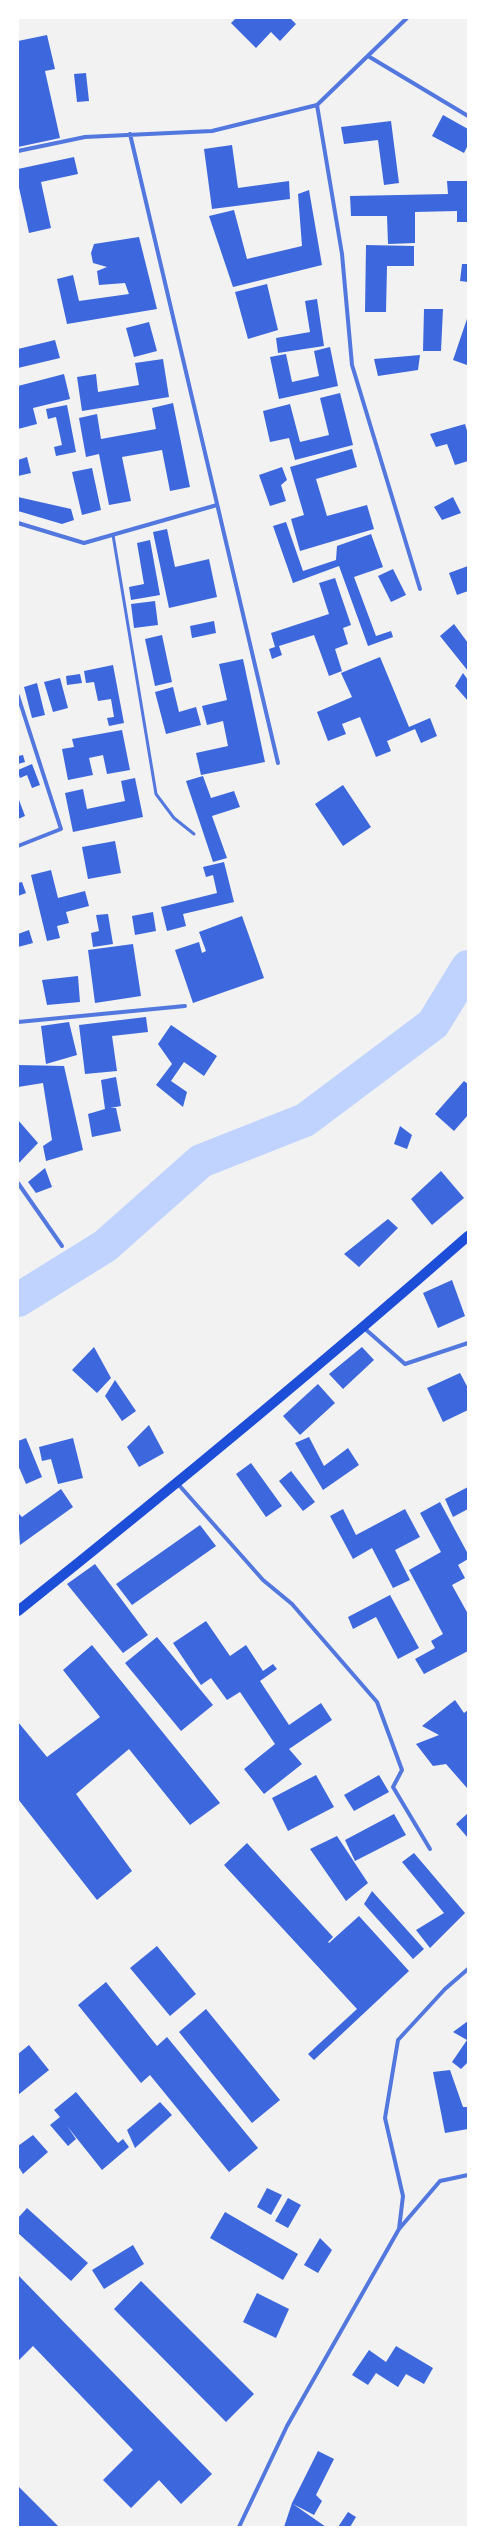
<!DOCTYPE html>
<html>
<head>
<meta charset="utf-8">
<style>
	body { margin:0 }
	#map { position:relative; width:486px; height:2545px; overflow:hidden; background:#f2f2f2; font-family:Ubuntu,sans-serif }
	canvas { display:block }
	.frame { position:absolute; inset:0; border:19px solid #fff; pointer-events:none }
</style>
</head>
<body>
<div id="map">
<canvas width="486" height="2545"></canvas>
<div class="frame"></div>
</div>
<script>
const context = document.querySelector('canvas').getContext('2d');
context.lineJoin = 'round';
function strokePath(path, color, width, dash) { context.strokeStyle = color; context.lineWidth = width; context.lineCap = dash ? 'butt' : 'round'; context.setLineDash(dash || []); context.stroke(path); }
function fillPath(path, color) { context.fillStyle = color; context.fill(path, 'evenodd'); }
strokePath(new Path2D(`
	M18,1300L105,1246L201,1161L305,1120L433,1024L468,967`), '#bfd3fe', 34);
fillPath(new Path2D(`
	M236,18H290L296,24L280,41L271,32L256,48L231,23Z
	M47,35L55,69L45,71L60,138L18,147V41Z
	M86,73L89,101L77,102L74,74Z
	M443,115L468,129V145L464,153L432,136Z
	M391,121L399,183L384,185L378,140L344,144L341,127Z
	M232,145L238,188L289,181L290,199L212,209L204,149Z
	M74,157L78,174L41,182L51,228L29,233L18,183V169Z
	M447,181H468V222H457V211L415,212V243L388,244L387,216H351L350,196L448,194Z
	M309,190L322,265L233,287L209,216L234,210L247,259L302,246L298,194Z
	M139,237L157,309L67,324L57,279L73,275L79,301L129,294L125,283L99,285L97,271L107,267L93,263L91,253L94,244Z
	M366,245L414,246V266H387L386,312H365Z
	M462,264H468V282L460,281Z
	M267,284L278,330L248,339L235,292Z
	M317,299L324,346L278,353L276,338L310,332L305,301Z
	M424,309H443L441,351H423Z
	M468,316V361L467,365L453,360Z
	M149,322L157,351L134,357L126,328Z
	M55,340L60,358L18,368V349Z
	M330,347L338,386L279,399L270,357L286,354L292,382L319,376L314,351Z
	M420,355L418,370L378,376L374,359Z
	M163,359L169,397L82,411L77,377L96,374L98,392L139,385L135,363Z
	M64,374L70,399L33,408L37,424L18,429V386Z
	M340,393L353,445L295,460L289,438L270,442L263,411L290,404L300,442L329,435L320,398Z
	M173,403L190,487L170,491L162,450L122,457L131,501L109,505L99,454L86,457L79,418L97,414L101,439L156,429L152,408Z
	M67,405L76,452L56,456L54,447L62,445L56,417L48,419L46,409Z
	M465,424L468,434V461L455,465L447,444L436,447L430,434Z
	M352,449L357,467L316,479L327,516L367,505L374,529L300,551L291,519L304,515L290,467Z
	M27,457L31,473L18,476V460Z
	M282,467L287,480L281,485L286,501L270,506L259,475Z
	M92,468L101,510L82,515L72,472Z
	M18,497L71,509L74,520L62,524L18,511Z
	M453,497L461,513L442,520L434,507Z
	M286,522L303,571L336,560L337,546L371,534L383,567L354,577L376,636L391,631L393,637L368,646L339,566L293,583L273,526Z
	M167,529L175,567L209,559L217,597L169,608L153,532Z
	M150,540L160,595L131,600L129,587L144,584L137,543Z
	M468,566V591L457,595L449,573Z
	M393,569L406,595L391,602L378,576Z
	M335,578L351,625L343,628L348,644L335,649L342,671L329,676L314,635L279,646L282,655L272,659L269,649L275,647L271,633L329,614L319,583Z
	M155,601L158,625L134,628L131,604Z
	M214,621L216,633L192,638L190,626Z
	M454,624L468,643V671L440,636Z
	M162,635L172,682L155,686L145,639Z
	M380,657L409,727L430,718L437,736L421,743L415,729L387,741L391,751L376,757L360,717L342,724L346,734L328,741L317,712L352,697L341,673Z
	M243,659L265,762L201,775L196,753L228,746L223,721L207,725L202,706L227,700L219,664Z
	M113,665L124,723L109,726L107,718L114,717L111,699L98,701L94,682L86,683L84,671Z
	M463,673L468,680V701L455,686Z
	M80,674L82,683L67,685L66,676Z
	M60,678L68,708L53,712L44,682Z
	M37,683L45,715L32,718L24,687Z
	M173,687L179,712L196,707L201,725L166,734L155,692Z
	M122,730L130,770L107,774L103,755L89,758L93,775L68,780L62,749L74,747L72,739Z
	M23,755L25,762L18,764V756Z
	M32,764L40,785L32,788L27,775L20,778L18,773V770Z
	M203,776L211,798L234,791L240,807L212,816L227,858L213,862L186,781Z
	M135,778L143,817L73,832L65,793L83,789L87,809L125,801L121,781Z
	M343,785L371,827L343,846L315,804Z
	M19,800L25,816L18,819V801Z
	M115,841L121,873L88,879L82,847Z
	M224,862L234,902L183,914L186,926L167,931L161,907L217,893L213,875L206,877L203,867Z
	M51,870L58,898L85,891L89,906L66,912L69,923L57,926L60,938L47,941L31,875Z
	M22,882L26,893L18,896V883Z
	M153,912L156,931L135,935L132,916Z
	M108,914L113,944L93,947L91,933L99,931L96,915Z
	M242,916L264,978L193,1003L175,950L199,942L202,953L206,951L199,932Z
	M29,930L33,943L18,947V934Z
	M133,944L141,996L95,1003L88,950Z
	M78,976L80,1002L47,1005L42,980Z
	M146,1017L148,1032L112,1036L117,1071L85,1074L79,1025Z
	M69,1022L77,1055L46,1064L41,1026Z
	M171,1025L217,1056L204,1076L184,1062L171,1081L187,1092L183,1107L156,1085L172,1064L158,1044Z
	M18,1065L64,1066L83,1150L46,1161L43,1146L52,1140L43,1083L18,1087Z
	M116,1077L121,1106L110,1108H116L121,1131L92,1137L88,1114L105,1109L101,1080Z
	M464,1081L468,1084V1115L454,1131L435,1114Z
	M18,1120L38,1143L18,1164Z
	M400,1126L412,1135L407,1149L394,1144Z
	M45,1168L52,1187L36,1193L28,1182Z
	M441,1171L464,1198L432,1225L411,1199Z
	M388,1219L398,1228L359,1267L344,1254Z
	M452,1280L465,1316L438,1328L423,1293Z
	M94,1347L111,1378L97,1393L72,1370Z
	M362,1347L374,1360L343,1389L329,1374Z
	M460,1373L468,1388V1410L443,1422L427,1388Z
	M115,1380L136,1411L122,1421L105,1396Z
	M318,1384L335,1403L300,1435L283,1416Z
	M149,1425L164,1453L139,1467L127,1447Z
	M309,1437L324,1466L348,1448L359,1465L323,1490L295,1443Z
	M26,1438L42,1477L26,1484L18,1465V1441Z
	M73,1438L83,1478L58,1484L51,1459L42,1461L39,1447Z
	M251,1463L282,1506L266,1517L236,1474Z
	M291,1471L315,1502L303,1511L279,1481Z
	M468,1487V1509L453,1517L445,1499Z
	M61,1489L73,1507L20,1545L18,1513L22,1517Z
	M440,1502L468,1554V1559L458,1565L465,1578L452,1585L468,1614V1651L424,1674L415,1659L435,1648L431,1641L443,1634L409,1570L441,1552L420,1513Z
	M343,1509L356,1535L405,1509L420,1537L395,1550L410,1580L393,1588L372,1548L353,1559L330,1516Z
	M200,1525L216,1546L132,1605L116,1584Z
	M95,1564L148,1635L123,1653L67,1584Z
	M390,1595L419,1648L398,1659L376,1617L353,1629L348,1617Z
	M206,1621L230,1656L246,1645L263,1671L273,1664L277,1669L260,1681L289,1725L321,1703L332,1720L289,1749L302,1764L264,1794L244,1769L275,1744L240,1692L227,1700L211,1678L201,1685L173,1643Z
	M157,1637L213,1705L181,1731L125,1663Z
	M92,1645L220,1803L190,1825L129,1749L76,1794L132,1871L97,1900L18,1799V1722L47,1757L100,1717L63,1670Z
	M455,1700L464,1713L468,1710L467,1788L446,1764L433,1766L416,1744L439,1735L422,1726Z
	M316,1775L334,1807L288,1831L272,1798Z
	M379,1775L389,1792L354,1811L344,1795Z
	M468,1813V1838L456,1824Z
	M394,1814L406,1835L355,1861L345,1840Z
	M337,1836L368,1883L346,1901L310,1849Z
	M247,1843L333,1937L328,1942L329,1943L359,1916L409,1971L314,2060L308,2054L357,2009L224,1865Z
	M414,1853L465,1913L430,1948L416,1930L444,1913L402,1862Z
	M372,1891L424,1949L413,1959L364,1904Z
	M157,1946L196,1994L170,2016L130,1968Z
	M106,1982L157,2046L167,2037L258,2148L229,2172L150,2075L141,2083L78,2005Z
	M206,2009L280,2100L252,2123L179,2032Z
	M468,2021V2062L461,2069L452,2062L467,2040L453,2032Z
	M29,2045L49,2070L18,2095V2054Z
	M450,2070L463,2107H468V2129L445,2133L433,2072Z
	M76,2092L118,2143L123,2139L129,2147L102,2170L67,2126L76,2139L68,2146L50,2125L60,2117L54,2110Z
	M160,2102L172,2115L135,2148L127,2130Z
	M33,2135L48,2152L23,2174L18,2166V2146Z
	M267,2188L282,2195L271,2215L257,2207Z
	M288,2198L301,2205L288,2228L275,2221Z
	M27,2208L88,2263L71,2281L18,2233V2218Z
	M225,2212L298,2254L283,2280L210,2238Z
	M320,2238L332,2250L318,2273L304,2265Z
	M133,2245L144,2264L104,2289L92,2270Z
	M18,2275L212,2474L181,2504L159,2480L131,2508L103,2480L133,2450L33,2346L18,2361Z
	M141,2281L254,2394L226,2422L114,2309Z
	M257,2293L289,2309L276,2338L243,2322Z
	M396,2346L433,2368L424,2384L406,2374L398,2387L376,2373L368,2385L352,2375L369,2350L386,2362Z
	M318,2451L334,2459L316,2495L322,2501L314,2515L293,2504L326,2527H284L292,2503Z
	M18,2486L59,2527H18Z
	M348,2512L356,2517L350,2527H338Z`), '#3d67dc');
strokePath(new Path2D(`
	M113,535L156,794L174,818L194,834`), '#5277de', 3);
strokePath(new Path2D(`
	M368,56L468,116
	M317,105L342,254L352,365L420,589
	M130,134L278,763
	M18,151L85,137L212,131L317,105L407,18
	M18,523L84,543L217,505
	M18,696L61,829L18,846
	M18,1022L185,1006
	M18,1183L62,1246
	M364,1328L405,1364L468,1343
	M178,1484L263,1580L292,1604L377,1702L402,1770L393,1787L430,1849
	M399,2229L403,2196L385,2118L398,2040L445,1989L468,1969
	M239,2527L287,2426L399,2229L440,2181L468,2175`), '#5277de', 4);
strokePath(new Path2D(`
	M18,1611C171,1489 321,1365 468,1236`), '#1d4ed8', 10);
</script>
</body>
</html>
